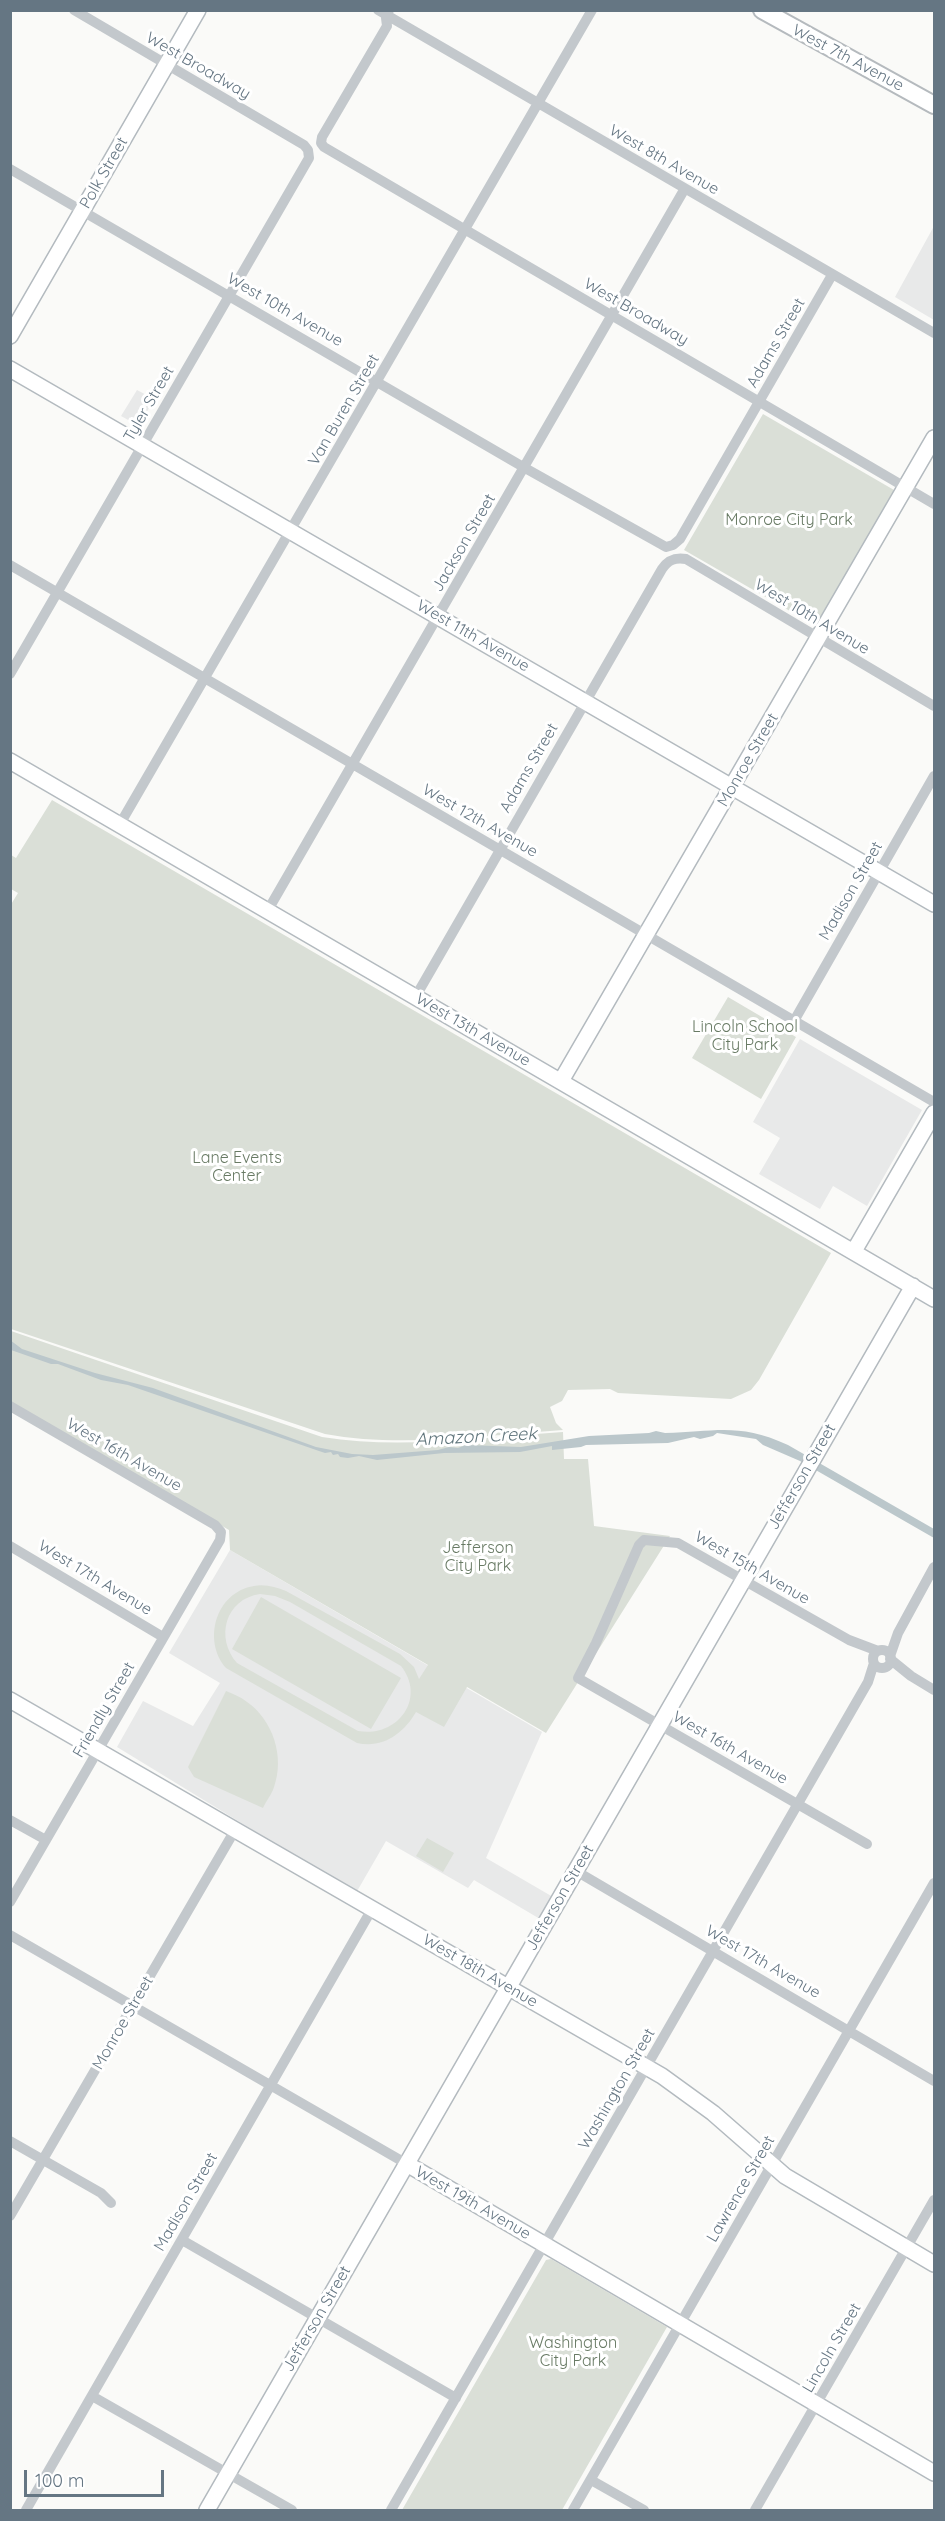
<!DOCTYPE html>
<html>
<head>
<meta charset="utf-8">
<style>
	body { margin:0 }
	#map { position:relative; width:945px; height:2521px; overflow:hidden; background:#fafaf8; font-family:Quicksand,sans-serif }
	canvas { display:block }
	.frame { position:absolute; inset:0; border:12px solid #657683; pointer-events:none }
	.scale { position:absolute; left:24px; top:2470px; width:140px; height:27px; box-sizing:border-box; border:3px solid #657683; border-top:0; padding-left:8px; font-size:18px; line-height:21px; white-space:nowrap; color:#657683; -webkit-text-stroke:4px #fff; paint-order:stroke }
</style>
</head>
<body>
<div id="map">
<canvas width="945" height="2521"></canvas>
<div class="frame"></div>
<div class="scale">100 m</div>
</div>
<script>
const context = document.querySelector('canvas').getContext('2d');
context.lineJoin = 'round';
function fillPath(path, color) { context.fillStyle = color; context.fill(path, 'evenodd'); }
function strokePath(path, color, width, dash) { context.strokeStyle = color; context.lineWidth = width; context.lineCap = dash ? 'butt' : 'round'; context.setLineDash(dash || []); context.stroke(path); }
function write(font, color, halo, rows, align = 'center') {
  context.font = font + ' Quicksand,sans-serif'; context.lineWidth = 6; context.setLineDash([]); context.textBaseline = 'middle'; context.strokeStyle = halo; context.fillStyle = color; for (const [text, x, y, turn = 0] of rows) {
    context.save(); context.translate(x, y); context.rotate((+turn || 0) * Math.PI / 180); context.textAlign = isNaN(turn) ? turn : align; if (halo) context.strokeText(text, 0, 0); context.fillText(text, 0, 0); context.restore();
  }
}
fillPath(new Path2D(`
	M934,226V320L895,297Z
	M137,390L154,399L139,426L121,416Z
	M800,1039L922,1110L867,1206L833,1186L820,1209L759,1174L780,1138L753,1122Z
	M230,1550L542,1732L486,1858L553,1897L540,1919L474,1880L468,1888L386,1841L356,1893L117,1747L143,1701L193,1726L220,1683L169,1653Z`), '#e8e9e9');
fillPath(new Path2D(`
	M763,414L894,490L816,626L684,550Z
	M52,800L831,1253L759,1380L751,1390L731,1399L618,1393L610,1389L568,1390L562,1401L550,1407L556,1423L563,1430C485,1435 401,1448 325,1434L11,1329L10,906L18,893L11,889V855L16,858Z
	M728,997L796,1037L761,1099L692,1058Z
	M11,1331L322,1437C400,1450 485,1437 563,1432L564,1459H588L594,1526L670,1536L546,1733L467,1687L444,1727L416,1712C404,1733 383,1749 357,1743L226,1668C202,1640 216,1592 254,1586C265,1584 276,1587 286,1591L400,1654L414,1667L419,1679L428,1665L230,1550L229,1530L11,1403ZM260,1594L275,1596L290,1602L401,1666C427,1699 397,1738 358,1731L237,1663C215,1638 225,1599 260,1594Z
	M261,1597L401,1678L371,1729L232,1649Z
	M226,1691C233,1694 241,1697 247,1702C273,1720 285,1757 274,1787C272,1794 266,1801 263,1808L194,1777L188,1767Z
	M427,1838L454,1853L443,1872L416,1856Z
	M551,2259L667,2327L562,2510H402L546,2260Z`), '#dadfd7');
fillPath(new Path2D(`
	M10,1340L22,1349L95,1373L153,1388L316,1447L352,1454L373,1455L438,1450L449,1447L458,1448L466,1445L521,1447L589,1436L649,1433L656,1431L665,1433C715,1432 738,1422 788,1445L934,1529V1538L800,1461L763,1445L756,1439L717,1433L713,1436L700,1439L694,1437L668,1443L586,1445L581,1447L552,1450V1446L520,1452L444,1453L377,1460L359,1456L348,1458L340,1457L338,1454L333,1455L331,1452L325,1453L319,1451L128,1385L101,1380L58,1364H51L11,1350Z`), '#bbc7cb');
const secondary = new Path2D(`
	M10,336L198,10
	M10,369L934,904
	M10,761L934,1299
	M561,1081L934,438
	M854,1251L934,1113
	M10,1700L662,2076L713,2113L785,2176L934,2264
	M407,2164L934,2473
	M207,2510L913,1286`);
const primary = new Path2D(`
	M762,10L934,105`);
strokePath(secondary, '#b3babf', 18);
strokePath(primary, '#b5babe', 20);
strokePath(new Path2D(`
	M378,10L934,333
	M389,10L386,18L387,26L322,137L321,143L324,147L934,504
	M10,169L525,468L666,547L673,545L680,539L832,275
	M10,565L934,1102
	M10,674L309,158L308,150L304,145L74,10
	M120,824L592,10
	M268,910L684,190
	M416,996L662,569C668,560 675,557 686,559L934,706
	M794,1021L934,776
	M10,1406L215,1525L221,1532L220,1540L10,1902
	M10,1546L163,1637
	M873 1659a9 9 0 1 1 18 0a9 9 0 1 1-18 0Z
	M890,1656L898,1633L934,1567
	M890,1659L911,1676L934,1690
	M10,1820L46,1840
	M867,1844L578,1678L596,1643L639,1545L644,1540L678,1543L849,1640L878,1651
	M576,1871L934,2081
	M10,1935L407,2164
	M10,2141L101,2193L111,2203
	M10,2216L235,1830
	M182,2240L456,2398
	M92,2396L292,2510
	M591,2480L644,2510
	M26,2510L372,1909
	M391,2510L868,1682L874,1663
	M573,2510L934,1883
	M755,2510L934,2200`), '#c3c8cc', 10);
strokePath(secondary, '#fff', 15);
strokePath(primary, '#fff', 16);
write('16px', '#657683', '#fff', [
	["West 7th Avenue",848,58,28],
	["West Broadway",198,66,30],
	["West 8th Avenue",664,160,30],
	["Polk Street",104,173,-60],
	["West 10th Avenue",285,310,30],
	["West Broadway",636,312,30],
	["Adams Street",776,343,-60],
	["Tyler Street",149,404,-60],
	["Van Buren Street",344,410,-60],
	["Jackson Street",464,543,-60],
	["West 10th Avenue",812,617,31],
	["West 11th Avenue",473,636,30],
	["Monroe Street",748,760,-60],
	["Adams Street",529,768,-60],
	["West 12th Avenue",480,821,30],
	["Madison Street",851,891,-60],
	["West 13th Avenue",473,1030,30],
	["West 16th Avenue",124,1455,30],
	["Jefferson Street",802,1477,-60],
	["West 15th Avenue",752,1568,30],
	["West 17th Avenue",95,1578,31],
	["Friendly Street",104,1710,-60],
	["West 16th Avenue",730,1748,30],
	["Jefferson Street",560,1898,-60],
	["West 17th Avenue",763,1962,30],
	["West 18th Avenue",480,1971,30],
	["Monroe Street",123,2023,-60],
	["Washington Street",617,2089,-60],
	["Lawrence Street",741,2189,-60],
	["Madison Street",186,2202,-60],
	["West 19th Avenue",473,2203,30],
	["Jefferson Street",317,2319,-60],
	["Lincoln Street",832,2348,-60]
]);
write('16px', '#687a64', '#fff', [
	["Monroe City Park",789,520],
	["Lincoln School",745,1027],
	["City Park",745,1045],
	["Lane Events",237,1158],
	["Center",237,1176],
	["Jefferson",478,1548],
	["City Park",478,1566],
	["Washington",573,2343],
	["City Park",573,2361]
]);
write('italic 18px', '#60757c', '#fff', [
	["Amazon Creek",476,1437,-3]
]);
</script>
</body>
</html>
